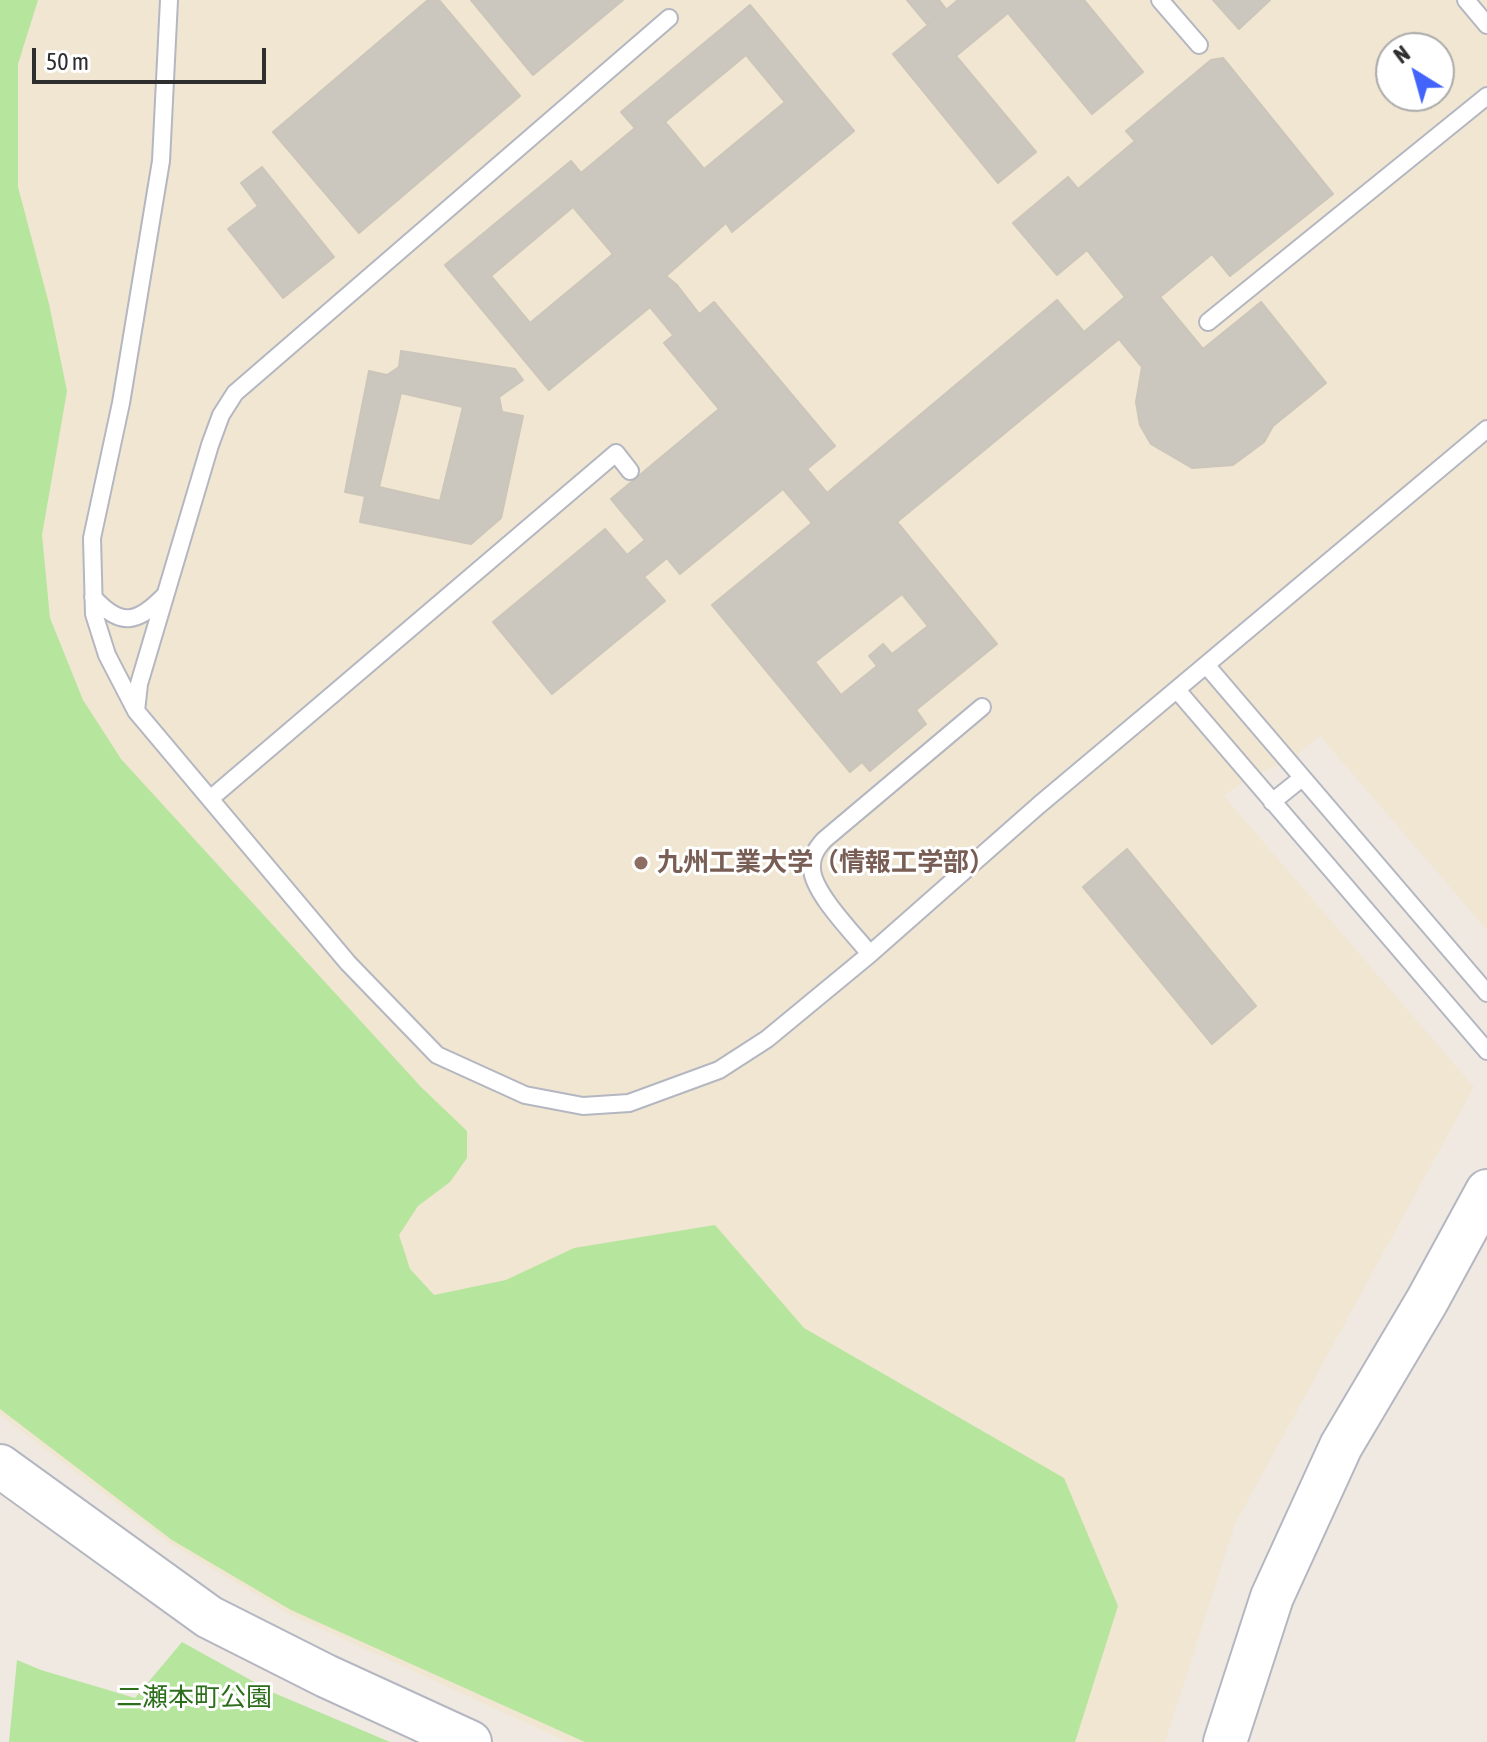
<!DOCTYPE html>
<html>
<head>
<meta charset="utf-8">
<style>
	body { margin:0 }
	#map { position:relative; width:1487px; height:1742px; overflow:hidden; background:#efe9e1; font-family:"Asap Condensed",sans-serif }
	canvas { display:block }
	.north { position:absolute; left:1375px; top:32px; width:80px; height:80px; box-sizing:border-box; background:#fff; border:2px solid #ababab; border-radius:50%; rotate:323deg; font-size:22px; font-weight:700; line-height:32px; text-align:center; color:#2e2e2e }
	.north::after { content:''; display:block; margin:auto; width:28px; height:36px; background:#4264fb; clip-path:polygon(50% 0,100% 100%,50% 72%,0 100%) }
	.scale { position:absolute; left:32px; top:48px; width:234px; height:36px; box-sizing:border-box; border:4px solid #2e2e2e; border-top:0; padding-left:10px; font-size:24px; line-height:28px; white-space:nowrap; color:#2e2e2e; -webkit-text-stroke:6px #fff; paint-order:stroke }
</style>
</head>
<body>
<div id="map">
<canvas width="1487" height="1742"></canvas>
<div class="north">N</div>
<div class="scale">50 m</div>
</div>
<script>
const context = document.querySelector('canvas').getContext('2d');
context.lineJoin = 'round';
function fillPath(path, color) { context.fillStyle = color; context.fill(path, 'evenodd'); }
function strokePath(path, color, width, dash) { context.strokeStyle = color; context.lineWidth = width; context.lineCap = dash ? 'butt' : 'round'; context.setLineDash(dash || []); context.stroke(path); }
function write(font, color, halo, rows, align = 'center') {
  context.font = font + ' "Asap Condensed","Noto Sans JP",sans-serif'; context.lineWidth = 6; context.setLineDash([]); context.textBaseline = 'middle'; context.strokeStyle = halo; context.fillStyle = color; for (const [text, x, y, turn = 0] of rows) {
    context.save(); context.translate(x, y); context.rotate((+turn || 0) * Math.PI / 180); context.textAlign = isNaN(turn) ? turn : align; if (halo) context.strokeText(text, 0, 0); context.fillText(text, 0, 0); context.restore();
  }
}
fillPath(new Path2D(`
	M0,0H1487V930L1320,736L1288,762L1250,776L1224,796L1474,1087L1235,1524L1165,1742H568L289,1614L171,1544L0,1415ZM1391,48H1439V96H1391Z`), '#f0e6d1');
fillPath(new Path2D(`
	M0,0H38L18,64V187L49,304L67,391L42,535L50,618L83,700L121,759L421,1087L467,1131V1158L450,1182L418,1206L399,1235L410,1269L434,1295L506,1280L574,1248L715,1225L804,1328L1064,1478L1118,1606L1075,1742H585L291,1610L172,1540L0,1409Z
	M182,1642L274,1693L390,1742H9L17,1660L41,1670L135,1698Z`), '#b6e59e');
const building = new Path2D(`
	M428,0H439L520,96L359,233L273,132Z
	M471,0H623L533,75Z
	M907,0H939L946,9L927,24Z
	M958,0H1084L1143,72L1092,114L1008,13L956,56L1036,152L998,183L893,54Z
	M1213,0H1270L1239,29Z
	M750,5L854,131L732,232L726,223L666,276L677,285L549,390L445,265L571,161L581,173L635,128L621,112ZM746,55L785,102L704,169L665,122ZM573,207L613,254L530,323L491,276Z
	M1223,58L1333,194L1230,276L1212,254L1160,297L1203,349L1261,302L1326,383L1273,426L1264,442L1233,465L1192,468L1151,444L1140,425L1136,402L1142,367L1119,339L897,522L997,644L916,710L926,724L870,771L862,762L850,772L712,605L812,523L783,489L680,574L667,558L644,577L665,601L552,694L493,622L605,529L627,555L645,540L611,499L719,409L664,343L714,302L835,446L807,469L827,493L1057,300L1084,332L1125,297L1087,250L1057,275L1013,223L1068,177L1078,189L1135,141L1126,131L1211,60ZM902,594L928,626L892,654L883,644L869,656L877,666L841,695L815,662Z
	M262,167L334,257L283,298L228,229L258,206L241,183Z
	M677,285L700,315L674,336L650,307Z
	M401,351L515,369L523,380L499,397L502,412L523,416L501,518L471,544L360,522L365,496L345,492L369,371L387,375L399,367ZM401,393L463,407L440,501L379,487Z
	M1127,849L1256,1006L1212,1044L1083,887Z`);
fillPath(building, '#cbc7bf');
strokePath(building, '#cbc5ba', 2);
const service = new Path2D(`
	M169,0L161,161L121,403L92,538L94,614L107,655L136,711L348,963L437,1055L525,1095L583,1106L629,1103L719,1070L767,1039L870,954L1039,805L1487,429
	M1160,0L1199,45
	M1466,0L1487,25
	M1208,322L1487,96
	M93,597C120,627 137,624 164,596
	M1207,666L1487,993
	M1177,690L1487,1051
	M136,711L139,684L210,445L221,415L235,393L669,18
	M210,799L616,453L630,471
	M1272,802L1302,778
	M870,954C854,934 813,893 812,869C811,857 816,849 824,840L982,707`);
const tertiary = new Path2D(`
	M0,1466L209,1617L326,1676L470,1742
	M1225,1742L1272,1597L1341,1446L1427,1301L1487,1191`);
strokePath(service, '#b4b7c1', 20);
strokePath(tertiary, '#b4b7c1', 46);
strokePath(service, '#fff', 16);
strokePath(tertiary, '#fff', 42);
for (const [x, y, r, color] of [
	[641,863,8,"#8d6e63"]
]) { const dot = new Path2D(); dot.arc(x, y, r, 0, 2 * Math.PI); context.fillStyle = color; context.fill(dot); strokePath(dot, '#fff', 3); }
write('bold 26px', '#785e54', '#fff', [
	["九州工業大学（情報工学部）",657,863]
], 'left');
write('26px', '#2c6e1b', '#fff', [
	["二瀬本町公園",194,1698]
]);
</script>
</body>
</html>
